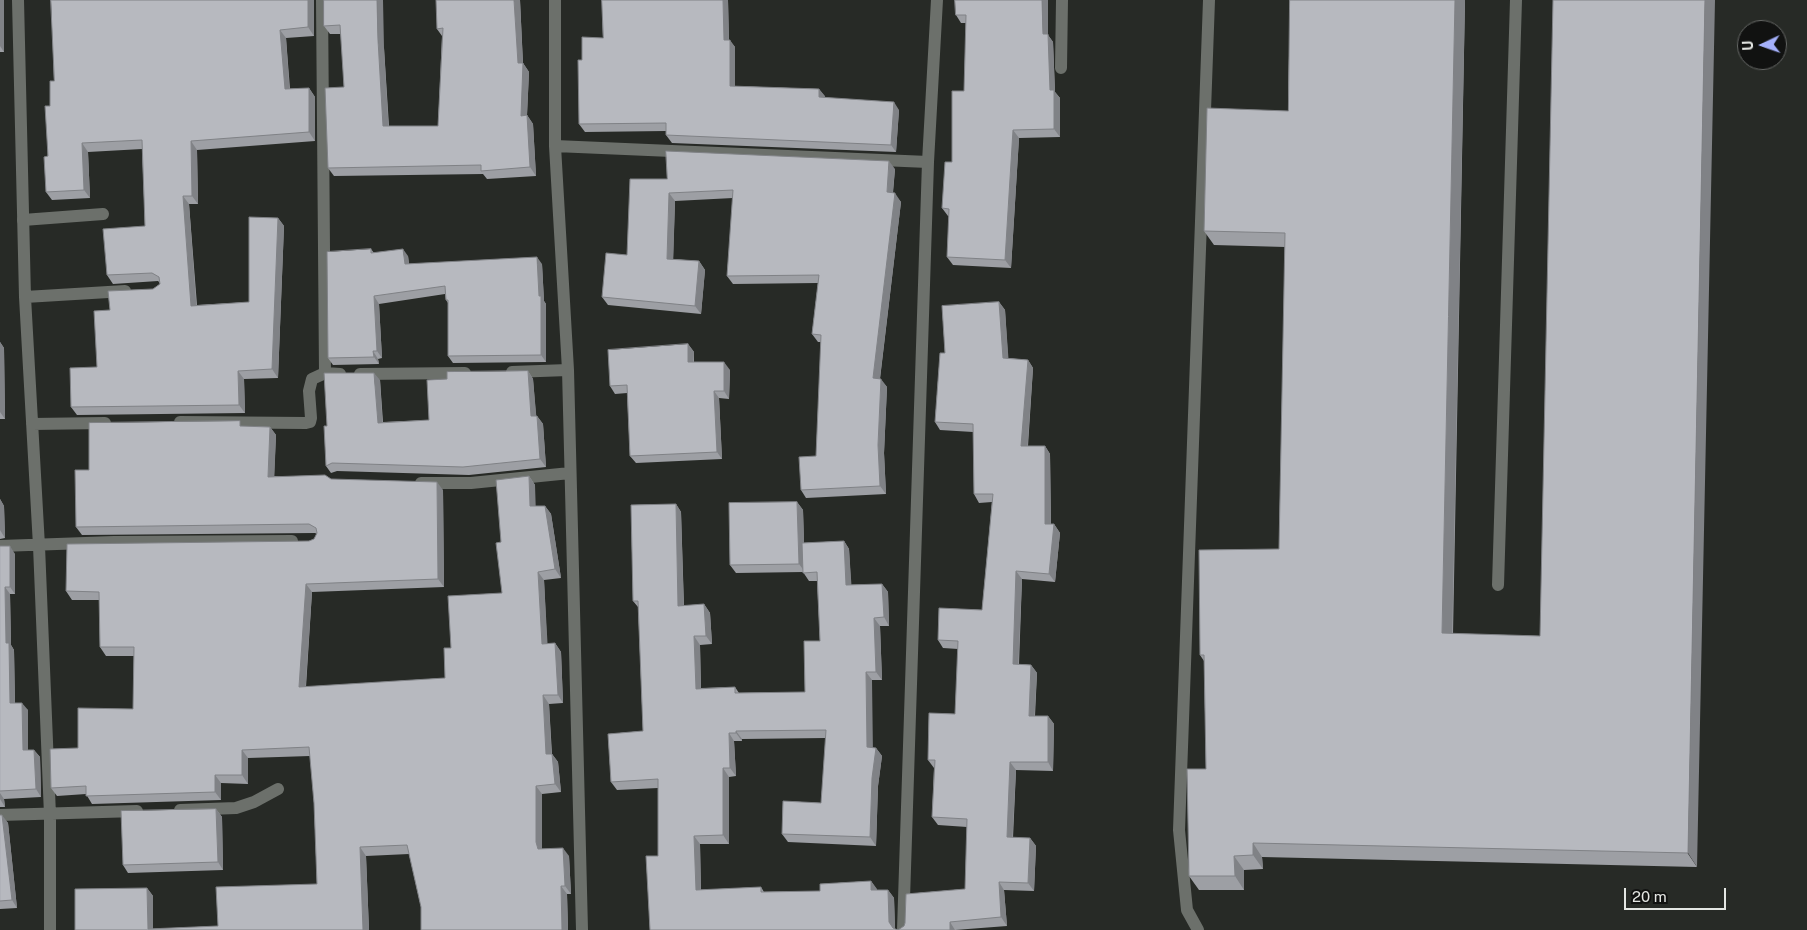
<!DOCTYPE html>
<html>
<head>
<meta charset="utf-8">
<style>
	body { margin:0 }
	#map { position:relative; width:1807px; height:930px; overflow:hidden; background:#272a26; font-family:"Public Sans",sans-serif }
	canvas { display:block }
	.north { position:absolute; left:1737px; top:20px; width:50px; height:50px; box-sizing:border-box; background:#111211; border:1px solid #656765; border-radius:50%; rotate:267deg; font-size:14px; font-weight:700; line-height:20px; text-align:center; color:#e4e6e3 }
	.north::after { content:''; display:block; margin:auto; width:18px; height:22px; background:#a5b1fc; clip-path:polygon(50% 0,100% 100%,50% 72%,0 100%) }
	.scale { position:absolute; left:1624px; top:888px; width:102px; height:22px; box-sizing:border-box; border:2px solid #e4e6e3; border-top:0; padding-left:6px; font-size:15px; line-height:18px; white-space:nowrap; color:#e4e6e3; -webkit-text-stroke:4px #111211; paint-order:stroke }
</style>
</head>
<body>
<div id="map">
<canvas width="1807" height="930"></canvas>
<div class="north">U</div>
<div class="scale">20 m</div>
</div>
<script>
const context = document.querySelector('canvas').getContext('2d');
context.lineJoin = 'round';
function strokePath(path, color, width, dash) { context.strokeStyle = color; context.lineWidth = width; context.lineCap = dash ? 'butt' : 'round'; context.setLineDash(dash || []); context.stroke(path); }
function fillPath(path, color) { context.fillStyle = color; context.fill(path, 'evenodd'); }
strokePath(new Path2D(`
	M23,220L103,214
	M1498,585L1516,0
	M1198,930L1187,910L1179,830L1209,0`), '#6c706b', 12);
strokePath(new Path2D(`
	M18,0L25,297L39,546L50,815V930
	M322,0L325,373
	M555,0V146L568,370L582,930
	M1061,68L1062,0
	M555,146L928,162
	M25,297L125,291
	M512,372L568,370
	M360,374L465,373
	M180,422L306,423L310,422L311,418L309,391L312,379L325,373L340,374
	M32,424L105,423
	M421,483H471L570,473
	M0,546L114,542L292,541
	M180,810L236,808L254,802L278,789
	M0,815L137,811
	M903,930L928,162L937,0`), '#6c706b', 12);
fillPath(new Path2D(`
	M0,0H4V52H0Z
	M314,0V36L286,38L290,89L309,88L315,97V141L197,150L198,204H189L197,305L249,302L278,218L284,226L278,378L244,379L245,413L77,415L71,407L97,367L110,310L153,289L160,284L159,282L158,281L113,284L107,275L145,226L142,149L88,152L90,198L52,200L46,192L50,106L54,81Z
	M324,0L384,48L389,126H438L442,36L437,29L520,0L523,63L529,72L527,115L533,124L536,176L487,179L483,174L334,176L328,168L344,87L341,34H330L324,26Z
	M602,0H728L729,40L735,47V86L819,89L825,97L899,110L896,152L672,143L666,135V131L585,132L579,124L582,60L603,38Z
	M955,0L1048,35L1053,42L1055,92L1060,98V137L1019,138L1011,268L953,265L947,257L949,216H948L942,208L952,162L964,91L966,23H961L956,15Z
	M1290,0H1465L1453,634L1540,636L1697,867L1262,857L1263,869L1244,870V890H1199L1189,876L1206,769L1204,661L1200,655L1279,549L1285,247L1214,245L1204,231L1288,111Z
	M895,169L893,193L901,202L880,379L887,387L884,453L886,494L806,498L801,490L816,456L821,342H818L812,334L818,283L733,284L727,276L733,198L675,201L673,259L699,261L705,270L701,314L608,305L602,297L627,255L667,179Z
	M371,249L374,253L408,256L409,264H542L544,301L546,304V362L453,363L448,356V303L446,300L445,294L379,304L382,358L378,359L379,364L333,365L328,358Z
	M999,302L1005,310L1008,358L1028,360L1033,368L1028,446H1045L1050,454L1051,524H1054L1060,533L1055,582L1022,579L1019,664L1031,665L1037,673L1035,716H1048L1054,724L1053,771L1016,770L1013,838H1030L1036,846L1034,891L1004,890L1007,926L955,930H650L646,856H658V788L617,790L611,782L608,734L643,731L638,607L633,601L631,505L676,504L681,512L684,606L704,604L710,613L712,644L700,645L701,688L735,687L739,693L805,692L804,641H820L817,581H809L803,572L736,573L730,565L729,503L797,502L803,510L804,543L844,541L849,549L851,585L882,584L888,592L889,626H880L882,680H872V748H876L882,756L878,786L876,846L788,842L782,834L783,801L821,803L826,738L742,739V741H734L736,776L729,777V844H700L701,890L761,887L764,892L820,891V884L871,881L877,890H888L894,898L895,929L898,930L904,926L905,923L906,894L965,889L967,827L938,825L932,817L934,768L928,760L929,713L955,714L958,649L943,648L938,640L939,608L982,610L992,502L979,503L974,494L973,432L940,430L935,422L940,353H945L942,306Z
	M0,342L4,348L5,419H0Z
	M688,344L694,352V362L730,370L729,399L719,398L722,459L636,463L630,456L627,393L615,394L610,386Z
	M528,371L533,379L536,416H537L543,424L546,467L469,475L337,471L331,473L326,466L327,426L380,380L383,422L429,420L447,379Z
	M243,426L270,427L276,435L274,476L331,479L443,490L444,587L312,592L306,687L445,678L451,648L502,593L501,542L529,476L535,485V506H545L551,514L561,578L544,580L547,644L555,643L561,652L563,703L549,704L552,754L558,762L561,792L542,794V849L569,856L571,894H567L568,930H421V907L409,854L366,856L369,930H75L147,888L153,896V929L218,926L317,884L314,803L310,756L248,758V784L221,783V800L92,804L86,794L57,796L51,788L78,748L133,709L134,656H106L100,647L99,600H72L66,591L309,541L314,539L317,534L315,533L82,535L76,527L89,470Z
	M0,499L4,506L5,538L0,539Z
	M0,546L15,554V594H10L11,645L14,650L15,703L28,710V750H34L40,757L41,797L4,799L5,807H0Z
	M216,809L222,817L223,870L128,873L123,865Z
	M0,815L8,823L17,908L0,909Z`), '#9d9fa4');
fillPath(new Path2D(`
	M0,0H4V52L0,46Z
	M308,0H314V36L308,27Z
	M377,0H383L384,48L389,134L383,126L378,40Z
	M514,0H520L523,66V63L529,72L527,115L533,124L536,176L530,167L521,116Z
	M723,0H728L729,47L724,40Z
	M1042,0H1048V35L1053,42L1055,92L1060,98V137L1054,129L1043,34Z
	M1455,0H1465L1452,647L1442,633Z
	M1705,0H1715L1697,867L1688,853Z
	M280,30L286,38L290,97L285,89Z
	M730,40L735,47V94L730,86Z
	M309,88L315,97V141L309,132Z
	M819,89L825,96L824,105L819,97Z
	M894,102L899,110L896,152L891,145Z
	M1013,130L1019,138L1011,268L1005,260Z
	M191,141L197,150L198,204L192,196Z
	M82,143L88,152L90,198L84,190Z
	M889,161L895,169L892,200L887,192Z
	M669,193L675,201L673,267L667,259Z
	M895,193L901,202L879,386L873,378Z
	M183,196L189,204L197,314L191,306Z
	M278,218L284,226L278,378L272,369Z
	M403,249L408,256L410,271L405,264Z
	M537,257L542,264L544,301L546,304V362L541,355L539,296Z
	M699,261L705,270L701,314L695,306Z
	M374,296L379,304L382,358L377,351Z
	M999,302L1005,310L1009,366L1003,358Z
	M0,342L4,348L5,419L0,412Z
	M688,344L694,352L693,369L688,362Z
	M373,351L378,359L379,364L374,357Z
	M1028,360L1033,368L1027,454L1021,446Z
	M724,362L730,370L729,399L724,391Z
	M238,371L244,379L245,413L239,405Z
	M528,371L533,379L537,424L531,416Z
	M374,373L380,380L383,431L378,423Z
	M881,379L887,387L884,453L886,494L880,486L878,445Z
	M714,391L719,398L722,459L717,452Z
	M537,416L543,424L546,467L540,459Z
	M270,427L276,435L274,485L268,477Z
	M1045,446L1050,454L1051,532L1045,524Z
	M529,476L535,485L536,515L530,506Z
	M437,482L443,490L444,587L438,579Z
	M0,499L4,506L5,538L0,530Z
	M797,502L803,510L805,572L799,564Z
	M676,504L681,512L684,614L678,606Z
	M545,506L551,514L561,578L555,569Z
	M1054,524L1060,533L1055,582L1049,574Z
	M844,541L849,549L852,593L846,585Z
	M10,546L15,554V594L10,587Z
	M1016,571L1022,579L1018,672L1013,664Z
	M538,572L544,580L548,652L542,644Z
	M306,584L312,592L305,696L299,687Z
	M882,584L888,592L889,626L884,617Z
	M5,587L10,594L11,645L14,650L15,710L10,703L6,643Z
	M704,604L710,613L712,644L706,636Z
	M874,618L880,626L882,680L876,672Z
	M694,636L700,645L701,697L696,689Z
	M555,643L561,652L563,703L558,695Z
	M1031,665L1037,673L1034,724L1029,716Z
	M866,672L872,680L873,755L867,747Z
	M543,695L549,704L552,763L546,754Z
	M22,703L28,710V758L23,750Z
	M1048,716L1054,724L1053,771L1048,762Z
	M736,731L742,739V741L736,733Z
	M729,733L734,741L736,776L730,768Z
	M876,748L882,756L878,786L876,846L870,837L872,778Z
	M34,750L40,757L41,797L36,789Z
	M242,750L248,758V784L242,775Z
	M552,754L558,762L561,792L555,784Z
	M1010,762L1016,770L1012,846L1007,837Z
	M723,768L729,777V844L723,835Z
	M215,775L221,783V800L215,792Z
	M536,786L542,794V851L538,849L536,842Z
	M0,793L4,799L5,807L0,799Z
	M216,809L222,817L223,870L218,862Z
	M2,815L8,823L17,908L12,900Z
	M694,836L700,844L701,898L696,890Z
	M1030,838L1036,846L1034,891L1028,883Z
	M1253,843L1262,857L1263,869L1253,855Z
	M360,847L366,856L369,930H363Z
	M563,848L569,856L571,894L565,886Z
	M1234,856L1244,870V890L1235,876Z
	M871,881L877,889L876,898L871,890Z
	M999,882L1004,890L1007,926L1001,917Z
	M561,886L567,894L568,930H562Z
	M147,888L153,896V930L148,929Z
	M888,890L894,898L895,930H894L889,922Z
	M950,922L955,930H950Z`), '#808286');
const building = new Path2D(`
	M51,0H308V27L280,30L285,89L309,88V132L191,141L192,196H183L191,306L249,302V217L278,218L272,369L238,371L239,405L71,407L70,368L97,367L94,311L110,310L108,291L153,289L160,284L159,277L152,273L107,275L103,229L145,226L142,140L82,143L84,190L46,192L44,157L48,156L45,106H50V81H54Z
	M324,0H377L378,40L383,126H438L443,28L437,29L436,0H514L518,63H523L521,116L527,115L530,167L481,171V165L328,168L325,88L344,87L340,25L324,26Z
	M602,0H723L724,40H730V86L819,89V97L894,102L891,145L666,135V123L579,124L578,60H582V37L603,38Z
	M955,0H1042L1043,34H1048L1050,90H1054V129L1013,130L1005,260L947,257L949,209L942,208L945,162H952V91H964L966,15H956Z
	M1290,0H1455L1442,633L1540,636L1553,0H1705L1688,853L1253,843V855L1234,856L1235,876H1189L1187,769H1206L1204,655H1200L1199,550L1279,549L1285,233L1204,231L1207,108L1288,111Z
	M666,151L889,161L887,192L895,193L873,378L881,379L878,445L880,486L801,490L799,457L816,456L821,335L812,334L819,275L727,276L733,190L669,193L667,259L699,261L695,306L602,297L606,253L627,255L630,179H667Z
	M371,249V253L403,249L405,264L537,257L539,296H541V355L448,356V300H446L445,286L374,296L377,351H373L374,357L328,358L327,252Z
	M999,302L1003,358L1028,360L1021,446H1045V524H1054L1049,574L1016,571L1013,664L1031,665L1029,716H1048V762H1010L1007,837L1030,838L1028,883L999,882L1001,917L950,922V930H650L646,856H658V779L611,782L608,734L643,731L638,601H633L631,505L676,504L678,606L704,604L706,636H694L696,689L735,687V693L805,692L804,641H820L817,572L803,573L802,543L844,541L846,585L882,584L884,617L874,618L876,672H866L867,747L876,748L872,778L870,837L782,834L783,801L821,803L826,730L736,731V733H729L730,768H723V835L694,836L696,890L761,887V892L820,891V884L871,881V890H888L889,922L893,928L898,930L904,926L905,923L906,894L965,889L967,819L932,817L935,760H928L929,713L955,714L958,641L938,640L939,608L982,610L993,494H974L973,424L935,422L940,353H945L942,306Z
	M688,344V362H724V391H714L717,452L630,456L627,385L610,386L608,350Z
	M528,371L531,416H537L540,459L463,467L332,463L326,466L324,426H327L324,373H374L378,423L429,420L427,380L447,379V372Z
	M240,421V426L270,427L268,477L325,475L331,479L437,482L438,579L306,584L299,687L445,678L444,648H451L448,596L502,593L496,543L501,542L496,480L529,476L530,506H545L555,569L538,572L542,644L555,643L558,695H543L546,754H552L555,784L536,786V842L538,849L563,848L565,886H561L562,930H421V907L407,845L360,847L363,930H75V889L147,888L148,929L218,926L216,887L317,884L314,803L309,747L242,750V775H215V792L86,796V786L51,788L50,749L78,748V708L133,709L134,647H100L99,592L66,591L67,544L309,541L314,539L317,533L316,528L309,524L76,527L75,470H89V423Z
	M797,502L799,564L730,565L729,503Z
	M0,546H10V587H5L6,643H9L10,703H22L23,750H34L36,789L0,791Z
	M216,809L218,862L123,865L121,811Z
	M0,815H2L12,900L0,901Z`);
fillPath(building, '#b7b9bf');
strokePath(building, '#808286', 1);
</script>
</body>
</html>
